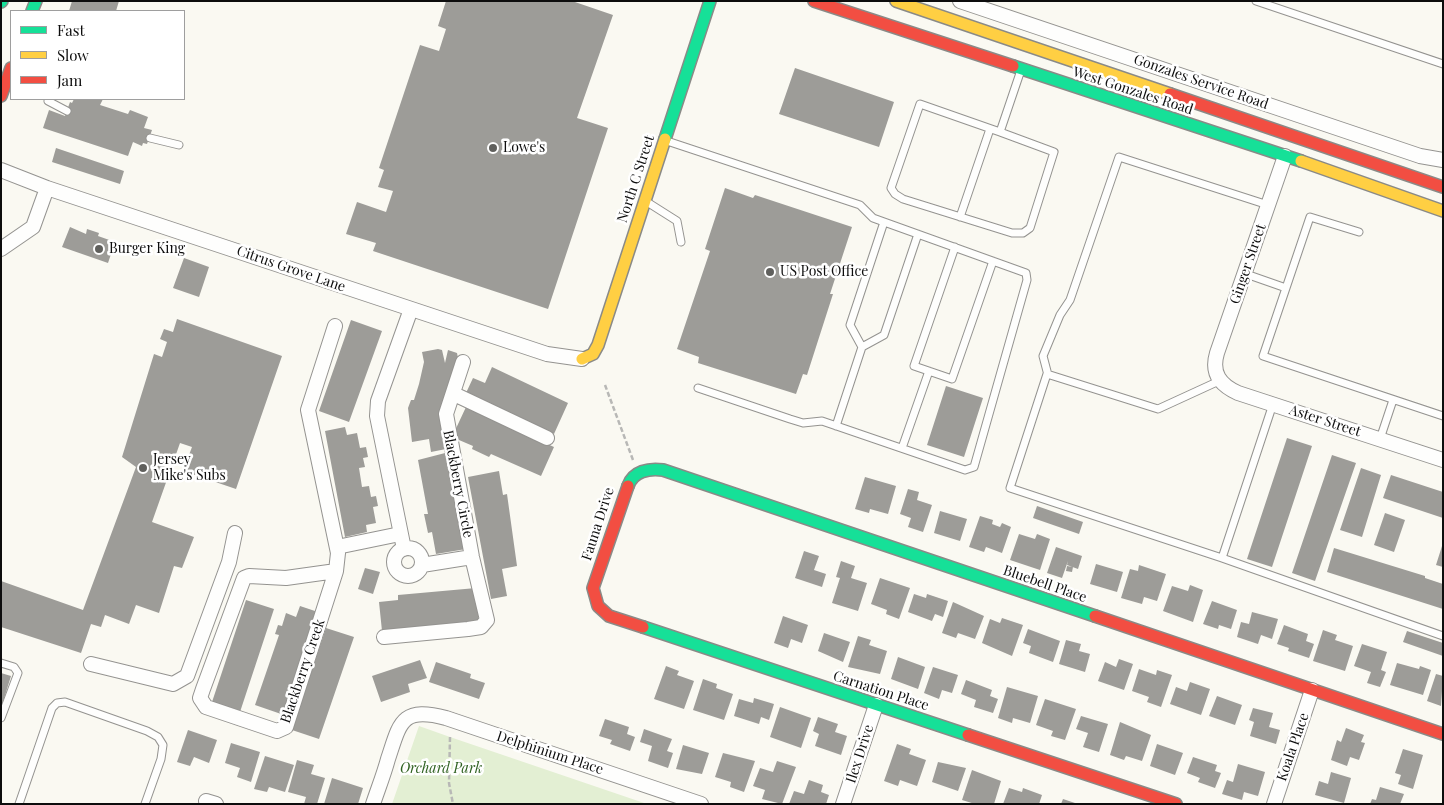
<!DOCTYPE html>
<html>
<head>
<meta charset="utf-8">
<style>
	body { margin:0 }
	#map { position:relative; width:1444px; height:805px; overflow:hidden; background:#faf9f2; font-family:"Playfair Display",serif }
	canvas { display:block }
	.frame { position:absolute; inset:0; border:2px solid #0d0d0d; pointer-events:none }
	.legend { position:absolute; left:10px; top:10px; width:175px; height:90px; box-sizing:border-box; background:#fff; border:1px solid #9e9e9e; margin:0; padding:6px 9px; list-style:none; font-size:15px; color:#0d0d0d }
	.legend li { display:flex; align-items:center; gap:10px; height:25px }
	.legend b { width:25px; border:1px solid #9e9e9e }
</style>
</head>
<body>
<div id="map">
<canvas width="1444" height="805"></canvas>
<div class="frame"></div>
<ul class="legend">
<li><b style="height:6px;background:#16e098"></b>Fast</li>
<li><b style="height:6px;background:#ffcf43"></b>Slow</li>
<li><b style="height:6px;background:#f24e42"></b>Jam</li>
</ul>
</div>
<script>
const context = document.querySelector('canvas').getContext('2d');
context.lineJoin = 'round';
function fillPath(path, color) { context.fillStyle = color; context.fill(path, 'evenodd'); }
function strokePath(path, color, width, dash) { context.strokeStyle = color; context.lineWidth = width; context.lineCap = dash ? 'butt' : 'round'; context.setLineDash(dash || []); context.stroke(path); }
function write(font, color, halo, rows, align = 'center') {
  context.font = font + ' "Playfair Display",serif'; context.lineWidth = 5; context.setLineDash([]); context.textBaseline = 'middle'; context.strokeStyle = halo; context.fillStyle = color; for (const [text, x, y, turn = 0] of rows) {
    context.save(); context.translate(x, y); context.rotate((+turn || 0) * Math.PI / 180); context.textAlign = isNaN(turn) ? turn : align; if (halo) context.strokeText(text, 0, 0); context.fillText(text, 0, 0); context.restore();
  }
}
fillPath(new Path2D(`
	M419,726L450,737L647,804H392Z`), '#e3efd3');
fillPath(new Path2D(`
	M72,1H119L116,11H69Z
	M446,1H572L613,15L577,118L608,128L548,309L373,251L376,243L346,234L357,202L386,212L393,191L378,187L384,170L379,168L420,45L439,51L446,29L438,26Z
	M795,68L894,102L879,147L779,114Z
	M74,99H103L100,105L128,114L130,110L148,117L144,128L152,130L147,144L143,143L142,146L133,142L128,156L43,128L49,110L65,116L70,102L72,103Z
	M56,148L124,171L120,184L52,162Z
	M725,188L753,198L755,195L852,227L830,294H833L807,375L803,374L796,394L698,363L699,357L677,349L710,251L705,249Z
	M70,227L86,234L87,229L99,233L98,236L115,242L108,263L62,247Z
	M184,258L209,267L199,297L173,288Z
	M177,319L282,356L236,489L183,471L192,447L180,443L152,522L194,537L182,568L174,566L159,613L136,605L129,624L105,615L101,627L91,624L81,653L1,627V581L83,610L136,467L122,457L154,354L162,357L167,342L160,339L164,329L173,332Z
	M351,320L382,331L349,422L319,411Z
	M438,349L442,350L445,363L448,350L457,353L458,358L446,449L431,452L429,439L412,442L408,408L411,400H414L419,384L424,362L422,352Z
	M492,367L568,403L554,434L466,393L473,378L485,383Z
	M946,386L983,398L964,457L927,445Z
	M466,407L554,447L541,476L491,454L489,457L472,449L473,446L452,437Z
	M345,427L347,435L357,433L360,448L366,447L368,457L363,458L365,467L359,468L362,487L369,486L371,497L376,496L378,506L373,507L376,523L366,525L367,532L345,537L325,431Z
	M1287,438L1312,446L1272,567L1247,559Z
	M449,452L466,549L436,554L432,532L428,533L424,514H428L418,460Z
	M1332,455L1356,463L1315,581L1292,573Z
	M1361,468L1381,475L1362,537L1340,530Z
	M499,471L503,495L507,494L517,566L502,569L507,596L491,599L468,477Z
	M1391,475L1443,492V518L1383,498Z
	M865,477L896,486L888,514L870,509L869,513L855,509Z
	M908,489L919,492L917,500L932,505L923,532L908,527L911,518L900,514Z
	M1037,506L1083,522L1079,534L1033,518Z
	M940,511L967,519L960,541L934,533Z
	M1385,513L1405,520L1394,552L1374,545Z
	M980,516L993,520L992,524L1000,527L1002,523L1011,527L1002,553L986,547L984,552L969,547Z
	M1019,534L1035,539L1037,534L1050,539L1040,570L1010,560Z
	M1442,546H1443V567L1436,565Z
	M1056,547L1082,556L1078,569L1067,565L1068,561L1062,578L1047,573Z
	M1334,548L1425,576V578L1443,584V609L1327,572Z
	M804,551L819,556L814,570L826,574L822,587L795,578Z
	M841,561L855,566L851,578L867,583L858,611L832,603L840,578L836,577Z
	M1096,564L1123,572L1117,592L1090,584Z
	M1139,565L1166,574L1157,601L1144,597L1142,604L1121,598L1130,569L1138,571Z
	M1067,566L1073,567L1072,572L1066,571Z
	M365,568L380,572L373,594L358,589Z
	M880,578L910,588L899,619L886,614L887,610L871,604Z
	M1190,585L1203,590L1193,622L1163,611L1172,586L1188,591Z
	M476,588L479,622L382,631L379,602L398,600V595Z
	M914,594L926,598L927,594L948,601L943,617L935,614L932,621L908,612Z
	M246,600L274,609L240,712L212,702Z
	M1212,601L1237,610L1231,629L1219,625L1218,629L1203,624Z
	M953,602L984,616L975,639L958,633L956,638L942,633Z
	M300,606L318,612L284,715L255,705L279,635L275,634L278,625L282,626L286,613L296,617Z
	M1252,612L1278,619L1272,639L1261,635L1258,644L1237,637L1241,622L1249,624Z
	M783,616L808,625L802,643L791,639L788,648L774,643Z
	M1002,618L1023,625L1012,656L982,643L990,619L1000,623Z
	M1284,625L1308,634L1306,641L1314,644L1309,658L1288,651L1289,648L1277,644Z
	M326,628L354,637L319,739L292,730Z
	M1028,629L1060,641L1053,662L1029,653L1031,646L1023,643Z
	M1323,630L1337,635L1335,640L1353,646L1345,671L1313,661Z
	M1407,631L1443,643V656L1403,642Z
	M824,633L850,642L843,662L818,651Z
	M858,636L871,640L869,645L887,651L880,674L848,667Z
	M1066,640L1081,644L1079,651L1090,654L1085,672L1059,664Z
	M1362,644L1387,652L1381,670L1386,672L1380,687L1367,683L1371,672L1354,666Z
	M898,657L925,667L918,689L891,679Z
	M1119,659L1133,664L1124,690L1098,681L1105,662L1116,667Z
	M420,660L427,678L408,684L410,692L381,702L372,676Z
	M436,662L471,674L470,678L485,683L479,699L429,682Z
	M1397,663L1419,669L1420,666L1431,670L1423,695L1390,685Z
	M666,666L679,671L677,675L694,681L684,709L654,699Z
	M933,667L958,675L952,693L942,690L939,699L924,693Z
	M1139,669L1156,675L1157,670L1172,675L1161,707L1147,702L1149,697L1132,691Z
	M1,673L11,676L2,705H1Z
	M1436,674L1443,676L1441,706L1427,701Z
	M703,679L717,684L716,688L733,694L724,720L693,710Z
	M966,680L992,690L990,696L998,699L993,713L974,707L976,700L961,694Z
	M1190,682L1210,689L1201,715L1170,704L1176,687L1187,691Z
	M1007,687L1038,696L1030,723L1013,718L1012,723L998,718Z
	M1217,696L1242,705L1235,725L1209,716Z
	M754,698L774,704L769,720L761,717L759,724L734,716L739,699L753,703Z
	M1045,699L1076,709L1065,740L1051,736L1053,731L1036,725Z
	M780,707L811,718L801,748L770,737Z
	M1253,708L1273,713L1269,727L1280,730L1276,744L1250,736L1254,722L1249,720Z
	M1081,716L1108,724L1099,752L1083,747L1088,733L1076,729Z
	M818,717L838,724L835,732L847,736L841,755L815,746L819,734L813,731Z
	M605,719L629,727L627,734L635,737L630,751L610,744L612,740L599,736Z
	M1120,722L1151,735L1142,761L1126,756L1124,760L1110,755Z
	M1346,728L1364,735L1361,742L1365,743L1359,760L1350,757L1347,766L1331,760L1337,740L1341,742Z
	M644,729L672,739L667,751L673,753L668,768L648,761L652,746L640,742Z
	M188,730L217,740L209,763L194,757L190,766L177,762Z
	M231,743L260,752L251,782L237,777L240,768L225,763Z
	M897,744L911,749L909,754L926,760L917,786L900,780L898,786L884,781Z
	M1157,744L1183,753L1175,775L1150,766Z
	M683,745L709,753L702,774L676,769Z
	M1403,749L1423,755L1413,789L1398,784L1401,775L1395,773Z
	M723,753L755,761L744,792L730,787L731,782L715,777Z
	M265,756L294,765L285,792L269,787L267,792L254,789Z
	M1193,757L1217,765L1215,771L1221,773L1215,788L1198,782L1200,778L1187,773Z
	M297,760L314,765L311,774L325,778L317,804H304L306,797L288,792Z
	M777,761L796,767L782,804L762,799L765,790L753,786L760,768L773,772Z
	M938,762L966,768L958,791L932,782Z
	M1238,764L1265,772L1258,796L1244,792L1242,800L1222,794L1227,780L1233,782Z
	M972,770L1001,781L994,804H975L962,800Z
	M1331,772L1351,778L1344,803L1315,795L1319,781L1328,784Z
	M332,778L363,788L358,804H324Z
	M809,780L823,785L821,792L829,795L826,804H789L794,791L804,794Z
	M1380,787L1404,794L1400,804H1370L1372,799L1376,800Z
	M1009,788L1022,792L1023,788L1042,795L1039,804H1003Z
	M1063,799L1075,803V804H1061Z`), '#9d9c98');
const lane = new Path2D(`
	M1256,1L1443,64
	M49,99L48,101L67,111
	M1000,132L920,104L891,188L895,194L903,199L1012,233H1023L1030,228L1054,152L1000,132L1021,70
	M150,138L179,145
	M667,141L860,205L873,218L1026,273L1027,280L974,467L965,470L822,421L803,423L790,419L698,388
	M647,202L677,221L681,242
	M960,217L990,129
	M1359,232L1310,217L1263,356L1443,416
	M955,247L914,366L952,379L993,261
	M1246,274L1286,288
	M862,347L850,325L884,222
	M1048,375L1043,356L1060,315L1070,300L1119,157L1268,205
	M1219,381L1158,409L1047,374L1010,488L1222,558
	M1273,404L1222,558L1443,636
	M836,426L862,347L884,335L918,234
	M1380,439L1393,400
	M902,448L929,371
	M1,663L14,667L18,673L1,718
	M19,804L52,708L57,703L65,702L147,731L158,737L163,745L161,759L145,804`);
const street = new Path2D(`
	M960,1L1420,156L1443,160
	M1285,156L1217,353C1211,373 1220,385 1238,393L1443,460
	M1,170L47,188L547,354L582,359
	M1,249L33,227L47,188
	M335,326L308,410L338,553L336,571
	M454,394L547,438
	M337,547L400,534
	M394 562a14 14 0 1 1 28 0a14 14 0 1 1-28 0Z
	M404,549L377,416L378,401L411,309
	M422,565L472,557
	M336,571L286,727L277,731L206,707L200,698L203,689L244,578L249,576L286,578Z
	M384,637L468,629L481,627L487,620L472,557L446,414L463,362
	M91,664L173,684L187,676L229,562L235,533
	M206,801L216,804
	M373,804C378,789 384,774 388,759C400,723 401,706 446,718L701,804
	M843,804L876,705
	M1274,804L1312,690`);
const fast = new Path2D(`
	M1,2L2,1
	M32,11L36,1
	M1013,66L1301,161
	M665,139L710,1
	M628,486C633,471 649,468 663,470L1095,616
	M643,627L968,735`);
const slow = new Path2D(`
	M896,1L1170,94
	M1301,161L1443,211
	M582,359L593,354L598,345L665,139`);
const jam = new Path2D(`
	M814,1L1013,66
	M1170,94L1443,187
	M1,96L11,68
	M628,486L593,588L598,606L609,616L643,627
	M1095,616L1443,734
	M968,735L1176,804`);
strokePath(lane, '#949390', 9);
strokePath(street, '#949390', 16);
strokePath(fast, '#8a8a87', 14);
strokePath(slow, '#8a8a87', 14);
strokePath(jam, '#8a8a87', 14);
strokePath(new Path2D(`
	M605,385L633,460
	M450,737L449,783L453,804`), '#b8b8b6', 2.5, [5, 2.5]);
strokePath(lane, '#fefefd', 7);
strokePath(street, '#fefefd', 14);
strokePath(fast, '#16e098', 11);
strokePath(slow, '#ffcf43', 11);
strokePath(jam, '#f24e42', 11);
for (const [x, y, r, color] of [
	[493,148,5,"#60605d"],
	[99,249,5,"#60605d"],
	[770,272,5,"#60605d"],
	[143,468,5,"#60605d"]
]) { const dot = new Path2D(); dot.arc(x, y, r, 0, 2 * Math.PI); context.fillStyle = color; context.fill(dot); strokePath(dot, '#fff', 2); }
write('14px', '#0d0d0d', '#fff', [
	["Gonzales Service Road",1201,82,19],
	["West Gonzales Road",1133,91,18],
	["North C Street",636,179,-72],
	["Ginger Street",1248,264,-71],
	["Citrus Grove Lane",291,269,19],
	["Aster Street",1325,421,18],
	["Blackberry Circle",458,484,79],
	["Fauna Drive",598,524,-72],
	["Bluebell Place",1045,584,19],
	["Blackberry Creek",303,671,-71],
	["Carnation Place",881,691,18],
	["Koala Place",1293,747,-71],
	["Delphinium Place",550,753,18],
	["Ilex Drive",860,754,-72]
]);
write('14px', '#0d0d0d', '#fff', [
	["Lowe's",503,148],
	["Burger King",109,249],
	["US Post Office",780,272],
	["Jersey",153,460],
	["Mike's Subs",153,476]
], 'left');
write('italic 14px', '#2f6121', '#fff', [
	["Orchard Park",441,769]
]);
</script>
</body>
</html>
